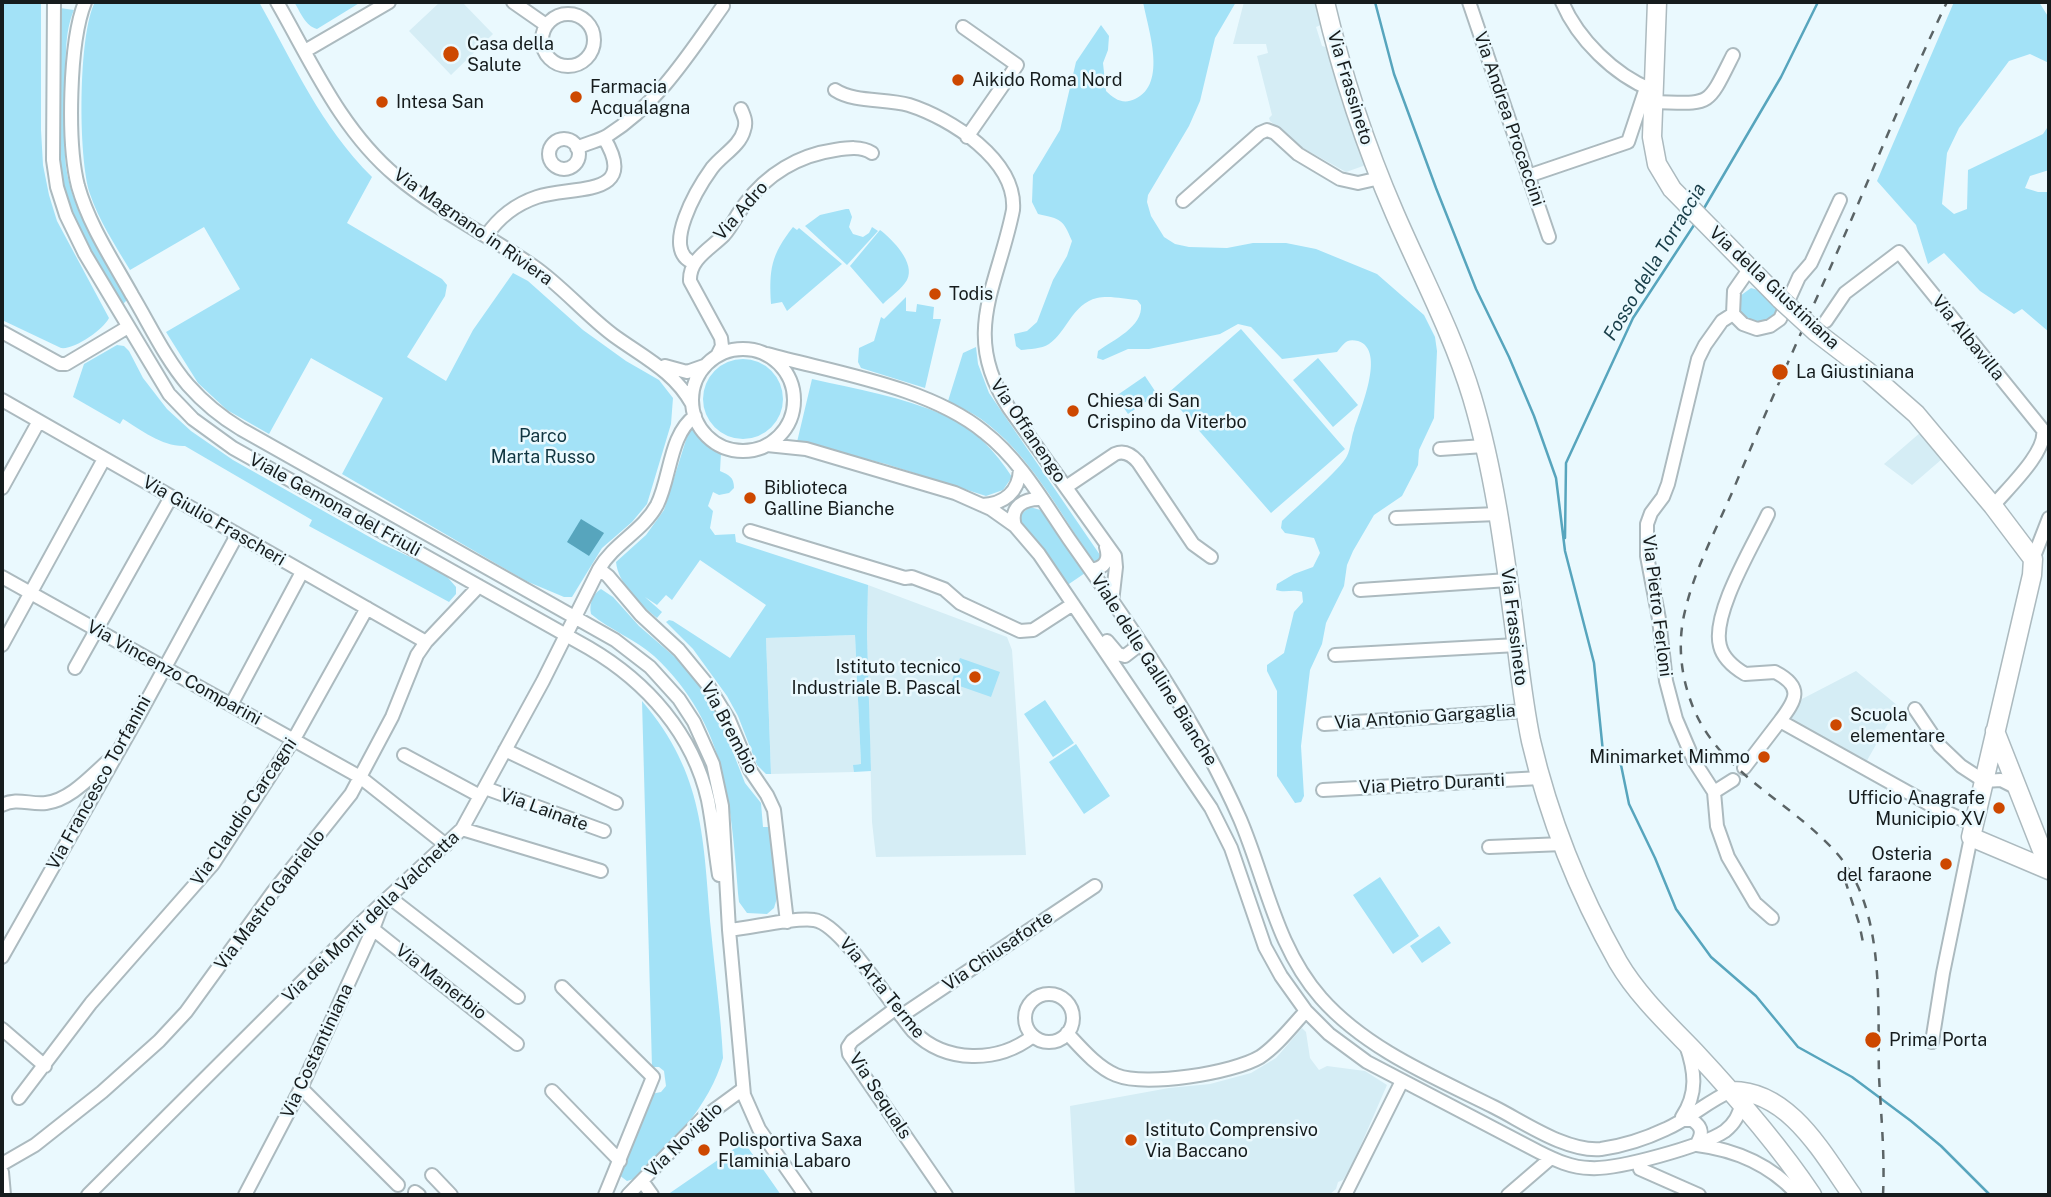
<!DOCTYPE html>
<html>
<head>
<meta charset="utf-8">
<style>
	body { margin:0 }
	#map { position:relative; width:2051px; height:1197px; overflow:hidden; background:#eaf9fe; font-family:"Public Sans",sans-serif }
	canvas { display:block }
	.frame { position:absolute; inset:0; border:4px solid #161c1d; pointer-events:none }
</style>
</head>
<body>
<div id="map">
<canvas width="2051" height="1197"></canvas>
<div class="frame"></div>
</div>
<script>
const context = document.querySelector('canvas').getContext('2d');
context.lineJoin = 'round';
function fillPath(path, color) { context.fillStyle = color; context.fill(path, 'evenodd'); }
function strokePath(path, color, width, dash) { context.strokeStyle = color; context.lineWidth = width; context.lineCap = dash ? 'butt' : 'round'; context.setLineDash(dash || []); context.stroke(path); }
function write(font, color, halo, rows, align = 'center') {
  context.font = font + ' "Public Sans",sans-serif'; context.lineWidth = 5; context.setLineDash([]); context.textBaseline = 'middle'; context.strokeStyle = halo; context.fillStyle = color; for (const [text, x, y, turn = 0] of rows) {
    context.save(); context.translate(x, y); context.rotate((+turn || 0) * Math.PI / 180); context.textAlign = isNaN(turn) ? turn : align; if (halo) context.strokeText(text, 0, 0); context.fillText(text, 0, 0); context.restore();
  }
}
fillPath(new Path2D(`
	M440,2H462L493,34L451,75L409,31Z
	M1244,2H1316L1321,25L1316,27L1322,46L1329,48L1341,100L1366,165L1346,172L1301,147L1270,121L1269,118L1272,115L1257,56L1268,53L1266,44H1233Z
	M1921,432L1942,459L1912,485L1884,464Z
	M868,585L1007,637L1012,650L1026,855L876,857L872,822L867,634Z
	M855,635L861,764L854,765V772L771,774L766,638Z
	M1856,671L1898,706L1865,764L1793,721L1790,714L1802,699Z
	M1302,1028L1306,1032L1310,1058L1319,1070L1327,1066L1365,1071L1387,1085L1353,1163L1343,1180L1338,1182L1336,1189L1329,1195H1075L1070,1106L1169,1088L1210,1084L1251,1073L1276,1058Z`), '#d5edf5');
fillPath(new Path2D(`
	M2,2H41V130L43,165L49,195L57,221L109,318C103,330 74,350 61,348L2,320Z
	M95,2H259C295,66 320,125 372,177L347,223L442,279L447,285L445,296L407,357L446,381L473,330L513,273L528,281L583,330L626,361L659,380L673,398L671,424L647,504L632,522L602,548L572,597H564L526,581L342,474L383,398L311,358L269,434L227,410L198,383L166,332L240,289L204,227L130,270C115,245 99,221 90,194C78,158 78,34 95,2Z
	M294,2H361L317,29C305,26 300,11 294,2Z
	M1143,2H1236L1215,38L1200,101L1189,126L1148,195L1147,202L1151,216L1164,237L1175,244L1189,247L1227,248L1253,243H1286L1316,249L1377,274L1424,315L1435,337L1437,351L1434,418L1419,450L1418,465L1402,496L1374,515L1353,551L1347,565L1344,586L1326,623L1322,644L1310,670L1301,746L1304,796L1301,802L1295,803L1277,776V691L1267,671V665L1284,653L1294,612L1303,602L1302,592C1293,589 1285,593 1276,590L1277,584L1294,574L1313,567L1320,553L1314,538L1285,533L1281,528L1282,521C1294,509 1342,468 1347,456C1351,448 1351,438 1354,430C1359,412 1387,350 1358,341C1347,338 1344,343 1337,352L1282,359L1251,327L1238,324L1220,334L1149,349H1128L1103,360L1097,358L1098,351C1113,340 1143,327 1141,305L1137,300C1125,299 1109,295 1097,298C1072,304 1067,332 1049,344C1041,349 1030,349 1021,350L1016,346L1014,334L1027,331L1037,322L1053,280L1067,256L1072,241C1063,219 1061,219 1038,214L1032,202L1033,175L1060,130L1076,62L1101,25L1109,36L1108,50L1103,63L1106,91C1114,99 1123,105 1135,99C1168,84 1148,29 1143,2Z
	M1954,2H2039L2049,18V63L2030,54L2009,61L1959,128L1947,153L1942,204L1954,214L1967,209L1968,170L2043,134L2049,125V170L2030,176L2025,188L2038,192H2049V332L2022,309L2014,314L1980,291L1944,253L1928,264L1916,225L1877,181Z
	M60,8L74,10C64,33 66,61 66,85C65,112 63,140 66,167C73,215 104,258 128,299L123,304L118,300L77,225L61,178Z
	M846,209H849L852,217L849,227L853,234L863,237L869,233L872,227L878,231L847,265L805,226L820,215Z
	M793,227L797,230L799,228L842,264L787,311L782,302L771,304C769,269 771,255 793,227Z
	M880,230C892,239 916,263 907,280C902,289 890,297 883,304L850,266Z
	M1751,288L1758,290L1780,310L1764,325L1748,323L1739,311L1740,296Z
	M906,297V311L916,312L917,304L934,307L933,319H941L925,388L861,368L858,362L859,348L874,341L881,317L884,319Z
	M1241,329L1345,449L1271,513L1167,394Z
	M117,345L124,346L129,351L143,378L167,409L191,431L233,460L382,544L443,572L456,587V594L449,602L309,526L312,520L185,446C163,447 141,430 123,419L120,424L73,397L84,364Z
	M976,347L978,364L989,393L1100,555V562L1095,563L1092,560C1060,513 1029,453 981,419C971,412 959,407 948,401L963,353Z
	M1318,358L1358,405L1333,427L1293,380Z
	M703 399a40 40 0 1 1 80 0a40 40 0 1 1-80 0Z
	M1145,376L1157,394L1128,414L1116,396Z
	M812,379C856,389 903,397 944,415C972,426 996,452 1012,477L1003,490L986,496L886,464L797,442Z
	M694,425L700,437L721,453L720,471C729,475 734,477 734,488L729,493L719,495L713,492L708,506L713,511L710,528L715,535L735,534L736,542L868,585L867,634L871,771L854,772L853,765L861,764L855,635L766,638L771,774H766L757,765L738,716L727,696L693,649L666,622L669,620L673,621L730,658L766,605L700,560L672,600L666,595L657,605L645,597L662,612L657,618C641,605 618,584 616,562L646,535L664,510L690,427Z
	M1030,507L1044,511L1088,571L1066,586L1021,524V514Z
	M601,589L613,597L639,626L676,658L699,684L722,724L745,783L761,803L763,827H771L777,898L774,908L767,914L747,913L739,902C731,808 729,726 654,656C635,639 610,630 591,614C589,605 592,594 601,589Z
	M960,658L1000,672L991,697L951,683Z
	M1045,700L1074,743L1053,757L1024,714Z
	M642,701C705,775 703,839 711,930C715,973 721,1016 723,1058C710,1105 671,1145 637,1178L627,1181L619,1175L651,1094L661,1092L666,1086L664,1071L659,1067H652Z
	M1076,744L1110,796L1084,814L1049,762Z
	M1380,877L1419,936L1393,954L1353,895Z
	M1439,926L1451,943L1422,963L1410,946Z
	M744,1142L781,1195H667Z`), '#a3e2f7');
fillPath(new Path2D(`
	M581,519L604,533L589,556L567,542Z`), '#57a5bd');
strokePath(new Path2D(`
	M1375,2L1394,74L1436,188L1476,289L1509,357L1534,416L1556,478L1565,551L1594,663L1603,752L1621,765L1629,804L1655,858L1676,909L1711,957L1756,996L1798,1047L1852,1077L1911,1121L1941,1146L1990,1195
	M1703,210L1781,77L1818,2
	M1565,538L1566,463L1633,318L1696,222`), '#57a5bd', 2.5);
const street = new Path2D(`
	M54,2L53,160L57,187L66,215L85,254L169,394L193,419L233,448L589,648C647,682 693,734 708,800C713,825 715,850 719,875
	M85,2C69,42 67,143 78,186C89,225 112,259 132,295C150,325 165,358 188,385C203,402 221,417 241,429L615,640L650,667L679,699L694,722L713,764L722,806L729,930L744,1095L759,1129L805,1195
	M277,2C312,63 341,130 396,176C438,211 488,235 533,266C562,286 585,314 613,335C643,357 674,371 692,404
	M513,2L546,25
	M1469,2L1549,237
	M1562,2C1578,39 1614,75 1652,90
	M542 40a26 26 0 1 1 52 0a26 26 0 1 1-52 0Z
	M963,27L1017,65L967,137
	M305,51L389,2
	M835,90C855,103 885,98 909,105C950,118 1017,160 1013,210C998,286 960,334 1009,408L1115,556L1116,567L1112,602
	M1653,102C1712,103 1706,109 1733,55
	M549 154a15 15 0 1 1 30 0a15 15 0 1 1-30 0Z
	M577,148C587,143 598,141 607,136C658,104 689,54 723,6
	M1528,176L1628,142L1646,88
	M1183,201L1260,133L1267,130L1275,133L1298,154L1340,179L1358,183L1380,178
	M486,236C499,217 516,204 537,197C571,185 641,199 604,138
	M694,263C659,251 699,186 712,168C722,155 740,146 744,130C747,122 744,116 741,109
	M1750,268L1734,291L1733,314L1722,321L1705,345L1698,359L1668,484L1663,497L1651,513L1647,524V556L1659,619L1666,681L1676,719L1694,761L1714,792L1717,826L1728,857L1755,903L1772,918
	M1733,314L1743,324L1757,329L1770,326L1780,319L1799,277L1811,263L1840,200
	M1826,321L1845,293L1899,252L2043,430C2047,452 2007,489 1993,506
	M2,332L60,364H66L128,327
	M692 400a51 51 0 1 1 102 0a51 51 0 1 1-102 0Z
	M718,354L722,346L721,338L690,281C689,259 710,249 724,235C732,226 737,214 745,204C767,174 799,155 835,150C848,148 861,146 872,153
	M767,354C836,373 929,387 984,432C1020,460 1043,501 1069,539C1132,628 1196,719 1240,819C1266,880 1276,947 1321,998C1366,1049 1434,1077 1494,1107C1524,1122 1566,1152 1601,1149C1622,1146 1647,1138 1666,1129C1689,1119 1708,1101 1731,1091
	M665,366L687,372L704,366
	M2,400L426,642
	M767,445L806,449L955,493L991,509L1015,526L1039,554L1211,808L1231,848L1265,947L1281,976L1306,1011L1329,1034L1367,1062L1539,1152C1555,1160 1572,1168 1590,1168C1617,1170 1703,1146 1725,1131C1735,1123 1738,1116 1742,1104
	M1440,449L1484,446
	M1066,487L1115,454C1124,450 1132,455 1138,462L1193,544L1211,557
	M2,488L39,421
	M982,505C1004,504 1019,492 1020,469
	M1768,514C1754,544 1711,614 1720,646C1723,658 1735,668 1745,674L1775,672C1804,687 1796,700 1780,721L1927,803L1974,825
	M1396,518L1498,514
	M1015,526C1009,507 1024,498 1042,499
	M750,531L905,578L912,577L944,589L960,603L1020,631L1033,630L1073,604
	M2033,559L2049,518
	M599,569L608,576L641,615L679,650L707,684L729,720L750,770L767,795L774,810L787,922
	M1091,570C1105,568 1110,560 1106,547
	M2,577L360,777L446,845
	M1360,590L1508,580
	M1107,641L1118,654L1125,656L1134,649L1137,640
	M2,645L104,459
	M1335,655L1517,645
	M75,668L171,497
	M231,705L302,572
	M1915,709L1940,746L1961,766L1984,781L2001,780L2017,788
	M1324,724L1526,711
	M505,750L616,803
	M404,755L480,796
	M1744,768L1780,721
	M485,788L604,831
	M1323,790L1540,778
	M1714,792L1733,780
	M2,805C17,797 30,805 46,803C70,800 90,777 107,762
	M462,829L601,871
	M1489,847L1563,844
	M389,897L518,997
	M369,926L517,1044
	M729,930C752,928 794,917 814,920C841,923 893,1008 913,1031C946,1064 998,1063 1033,1036
	M2,957L139,715L237,535
	M562,987L653,1077L605,1195
	M1025 1018a24 24 0 1 1 48 0a24 24 0 1 1-48 0Z
	M895,1009L852,1041L848,1047L849,1054L946,1195
	M901,1016L1095,886
	M2,1029L45,1066
	M1067,1033C1081,1048 1097,1067 1116,1075C1146,1087 1233,1073 1260,1057C1278,1045 1291,1027 1306,1011
	M1932,1042L1943,973L1971,837
	M301,1088L398,1185
	M552,1091L620,1161
	M19,1098L91,1003L213,864L294,739L367,608
	M1682,1117C1698,1093 1695,1071 1686,1045
	M1681,1120H1692C1703,1127 1703,1134 1696,1145
	M1697,1145C1737,1150 1771,1165 1798,1195
	M2,1164L35,1145L102,1092L159,1041L186,1012L273,892L351,794L392,717L417,655L426,642L479,586
	M1640,1169L1699,1195
	M2,1172L4,1195
	M432,1175L451,1195
	M642,1181L652,1195
	M415,1192L419,1195
	M88,1195L363,921L462,829L543,681L599,569C614,543 643,531 657,505C671,477 669,435 695,416
	M245,1195L301,1088L373,929L381,908
	M628,1195L702,1119L743,1089
	M1345,1195L1402,1081
	M1508,1195L1551,1158`);
const secondary = new Path2D(`
	M1325,2C1342,75 1365,145 1395,214C1421,274 1453,334 1472,397C1494,471 1504,548 1514,624C1519,663 1523,703 1531,741C1549,818 1579,893 1618,962C1638,996 1668,1024 1695,1052C1737,1097 1778,1144 1812,1195
	M1657,2L1652,137L1657,164L1672,189L1780,299
	M1867,371L1916,414L1993,506L2033,559L2032,575L1971,837L2049,870
	M1995,731L2041,848L2049,864
	M1731,1091C1789,1090 1823,1154 1852,1195`);
strokePath(street, '#acbabf', 16);
strokePath(secondary, '#acbabf', 21);
strokePath(street, '#fff', 12);
strokePath(secondary, '#fff', 18);
strokePath(new Path2D(`
	M1845,880L1859,923L1864,947
	M1883,1195C1885,1156 1881,1115 1879,1076C1877,1003 1887,904 1832,848C1783,796 1712,769 1689,696C1680,669 1678,639 1685,611C1695,568 1717,528 1734,488C1764,416 1795,346 1827,275C1868,184 1904,91 1947,2`), '#5b6466', 2.5, [9, 9]);
const secondaryBridge = new Path2D(`
	M1780,299L1816,332L1867,371`);
strokePath(secondaryBridge, '#acbabf', 21, []);
strokePath(secondaryBridge, '#fff', 18);
for (const [x, y, r, color] of [
	[451,54,9,"#cd4800"],
	[958,80,7,"#cd4800"],
	[576,97,7,"#cd4800"],
	[382,102,7,"#cd4800"],
	[935,294,7,"#cd4800"],
	[1780,372,9,"#cd4800"],
	[1073,411,7,"#cd4800"],
	[750,498,7,"#cd4800"],
	[975,677,7,"#cd4800"],
	[1836,725,7,"#cd4800"],
	[1764,757,7,"#cd4800"],
	[1999,808,7,"#cd4800"],
	[1946,864,7,"#cd4800"],
	[1873,1040,9,"#cd4800"],
	[1131,1140,7,"#cd4800"],
	[704,1150,7,"#cd4800"]
]) { const dot = new Path2D(); dot.arc(x, y, r, 0, 2 * Math.PI); context.fillStyle = color; context.fill(dot); strokePath(dot, '#eaf9fe', 2.5); }
write('18px', '#161c1d', '#eaf9fe', [
	["Casa della",467,44],
	["Salute",467,65],
	["Aikido Roma Nord",972,80],
	["Farmacia",590,87],
	["Acqualagna",590,108],
	["Intesa San",396,102],
	["Todis",949,294],
	["La Giustiniana",1796,372],
	["Chiesa di San",1087,401],
	["Crispino da Viterbo",1087,422],
	["Biblioteca",764,488],
	["Galline Bianche",764,509],
	["Istituto tecnico",961,667,"right"],
	["Industriale B. Pascal",961,688,"right"],
	["Scuola",1850,715],
	["elementare",1850,736],
	["Minimarket Mimmo",1750,757,"right"],
	["Ufficio Anagrafe",1985,798,"right"],
	["Municipio XV",1985,819,"right"],
	["Osteria",1932,854,"right"],
	["del faraone",1932,875,"right"],
	["Prima Porta",1889,1040],
	["Istituto Comprensivo",1145,1130],
	["Via Baccano",1145,1151],
	["Polisportiva Saxa",718,1140],
	["Flaminia Labaro",718,1161]
], 'left');
write('18px', '#161c1d', '#eaf9fe', [
	["Via Frassineto",1350,88,73],
	["Via Andrea Procaccini",1509,119,71],
	["Via Adro",741,211,-49],
	["Via Magnano in Riviera",473,227,35],
	["Via della Giustiniana",1774,288,43],
	["Via Albavilla",1968,338,51],
	["Via Offanengo",1028,431,56],
	["Viale Gemona del Friuli",335,505,29],
	["Via Giulio Frascheri",214,521,30],
	["Via Pietro Ferloni",1657,606,83],
	["Via Frassineto",1514,627,83],
	["Viale delle Galline Bianche",1154,670,58],
	["Via Vincenzo Comparini",174,673,29],
	["Via Antonio Gargaglia",1425,717,-4],
	["Via Brembio",729,728,62],
	["Via Francesco Torfanini",99,783,-61],
	["Via Pietro Duranti",1432,784,-3],
	["Via Lainate",544,810,20],
	["Via Claudio Carcagni",244,812,-56],
	["Via Mastro Gabriello",270,900,-53],
	["Via dei Monti della Valchetta",371,917,-44],
	["Via Chiusaforte",998,951,-34],
	["Via Manerbio",441,982,38],
	["Via Arta Terme",882,988,51],
	["Via Costantiniana",317,1051,-65],
	["Via Sequals",880,1096,57],
	["Via Noviglio",684,1140,-44]
]);
write('18px', '#103540', '#eaf9fe', [
	["Parco",543,436],
	["Marta Russo",543,457]
]);
write('italic 19px', '#183d48', '#eaf9fe', [
	["Fosso della Torraccia",1655,262,-59]
]);
</script>
</body>
</html>
